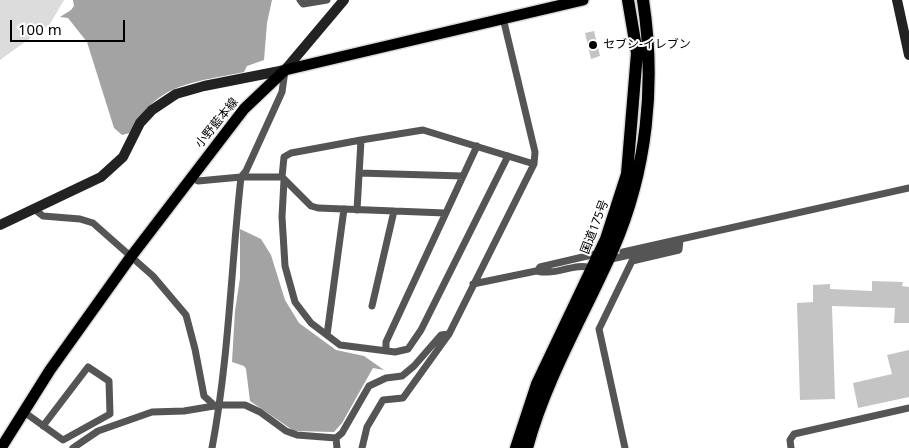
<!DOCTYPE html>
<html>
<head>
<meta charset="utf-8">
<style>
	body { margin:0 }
	#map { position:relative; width:909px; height:448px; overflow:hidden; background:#fff; font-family:"Noto Sans",sans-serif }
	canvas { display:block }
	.scale { position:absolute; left:10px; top:20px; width:115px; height:22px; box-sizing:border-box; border:2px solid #000; border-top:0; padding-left:6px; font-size:15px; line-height:18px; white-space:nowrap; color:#000; -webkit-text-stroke:4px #fff; paint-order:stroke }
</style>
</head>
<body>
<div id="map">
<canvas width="909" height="448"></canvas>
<div class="scale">100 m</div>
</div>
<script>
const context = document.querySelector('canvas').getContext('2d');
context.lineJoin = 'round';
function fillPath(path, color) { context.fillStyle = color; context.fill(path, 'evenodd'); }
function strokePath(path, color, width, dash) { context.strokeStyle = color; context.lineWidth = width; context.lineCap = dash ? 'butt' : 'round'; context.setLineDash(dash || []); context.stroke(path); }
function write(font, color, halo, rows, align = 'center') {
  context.font = font + ' "Noto Sans","Noto Sans JP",sans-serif'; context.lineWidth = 4; context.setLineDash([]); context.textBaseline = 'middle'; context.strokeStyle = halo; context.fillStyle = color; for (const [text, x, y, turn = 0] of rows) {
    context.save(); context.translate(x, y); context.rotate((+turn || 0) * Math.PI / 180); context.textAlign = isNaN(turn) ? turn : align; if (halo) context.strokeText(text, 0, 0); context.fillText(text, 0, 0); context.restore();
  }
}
fillPath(new Path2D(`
	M0,0H64L50,24L0,60Z`), '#dcdcdc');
fillPath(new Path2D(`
	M73,0H272L267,23L264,60L247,66L244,72C193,83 157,82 130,133L122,135L114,128L87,42L68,18L60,17L71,10L74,6Z
	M240,229L261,239L271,255L285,300L299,323L336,350L364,356L384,370L373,368L342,423L334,432L294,431L250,401L246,369L244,366L232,362L235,311L240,278Z`), '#a3a3a3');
fillPath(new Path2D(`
	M594,31L600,56L591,59L585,33Z
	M872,281L903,282L902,286L909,287V323H894L895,308L832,306L835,399L800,400L797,303L813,302V285L830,284V289L872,291Z
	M909,350V397L858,408L853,383L892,374L887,355Z`), '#c4c4c4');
const primary = new Path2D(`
	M1,448L50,370L130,258L244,109L285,70L583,0`);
const highway = new Path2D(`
	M516,448L537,384L606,239L627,174L637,53L628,0
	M527,448C546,378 584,315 613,249C647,171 656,84 643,0`);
strokePath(primary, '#dbdbdb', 14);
strokePath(highway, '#dbdbdb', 15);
strokePath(new Path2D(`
	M300,0L303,4L327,0
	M359,173L463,176
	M191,177L198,181L241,177H282L311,206L318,208L445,213
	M282,177L284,157L291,153L361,140
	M284,180L282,217L285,266L295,302L311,323L340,345L395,352L408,349L421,330L508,156
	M34,209L43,216L80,219L93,223L153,276L186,315L195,349L204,396L215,406
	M357,210L361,140L423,130L534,164
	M623,252L909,188
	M607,260L674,245
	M593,268C574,262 556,276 537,271L540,267L600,253
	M473,284L541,270
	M372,306L394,211
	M327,335L344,209
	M386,351V342L477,146
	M24,412L63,440L110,414L109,381L88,367L43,426
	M336,438L337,448
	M73,448L98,431L152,412L184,411L220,405H245L260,412L286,431L297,435L336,438L342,433L369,386L386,378L402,376L414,366L441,335L449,334
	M212,448C229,358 231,267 241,177L246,171L282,92L285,71
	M362,448L367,427L383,400L403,398L449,334L534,164L535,152L503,18
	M625,448L599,329L632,261L679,250L680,240
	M791,448L790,440L794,434L909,408`), '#555', 7);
strokePath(new Path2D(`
	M897,0L909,55
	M0,225L101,177L123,157L140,123L152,110L176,94L204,86L285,70L344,0`), '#222', 10);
strokePath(primary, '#000', 11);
strokePath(highway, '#000', 12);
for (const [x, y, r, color] of [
	[593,45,5,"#000"]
]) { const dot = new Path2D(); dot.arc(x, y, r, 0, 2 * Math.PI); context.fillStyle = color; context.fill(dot); strokePath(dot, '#fff', 2); }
write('12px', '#000', '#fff', [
	["セブン-イレブン",603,45]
], 'left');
write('12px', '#000', '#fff', [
	["小野藍本線",217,123,-51],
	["国道175号",595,227,-69]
]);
</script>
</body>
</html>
